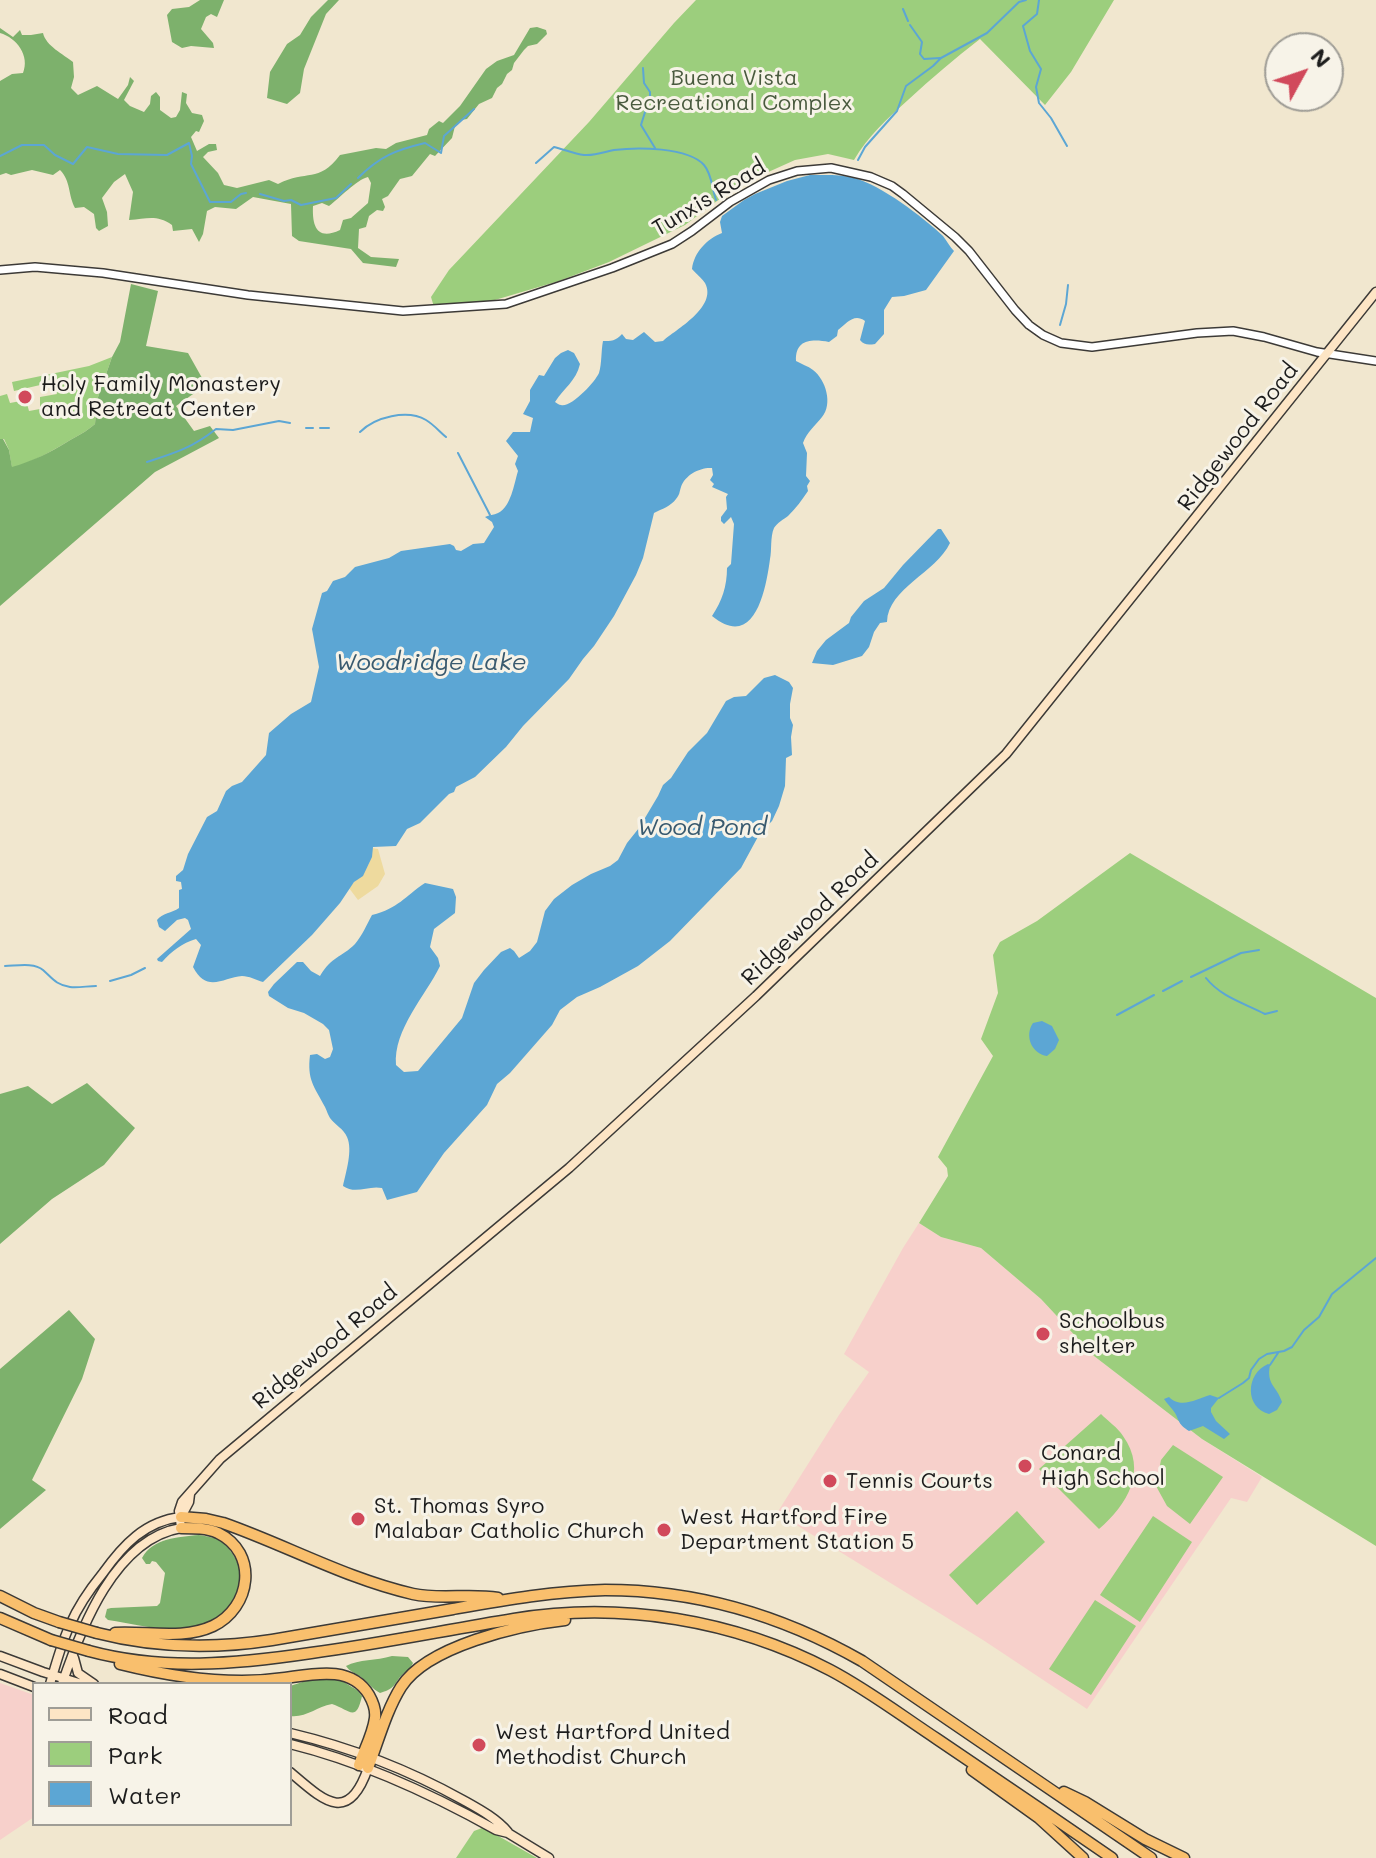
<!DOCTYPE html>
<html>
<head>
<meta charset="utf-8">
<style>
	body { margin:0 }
	#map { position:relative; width:1376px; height:1858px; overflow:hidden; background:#f1e7cf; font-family:Mali,sans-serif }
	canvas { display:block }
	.legend { position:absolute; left:32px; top:1682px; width:260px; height:144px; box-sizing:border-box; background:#f7f3e8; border:2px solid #9f9d96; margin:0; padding:10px 14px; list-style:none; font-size:24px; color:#1c1c1c }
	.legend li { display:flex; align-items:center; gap:16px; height:40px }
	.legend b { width:40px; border:2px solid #9f9d96 }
	.north { position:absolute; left:1264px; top:32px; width:80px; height:80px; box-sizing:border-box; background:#f7f3e8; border:2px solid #9f9d96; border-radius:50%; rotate:50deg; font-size:22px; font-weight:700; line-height:32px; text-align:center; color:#1c1c1c }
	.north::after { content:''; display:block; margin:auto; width:28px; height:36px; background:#d1495b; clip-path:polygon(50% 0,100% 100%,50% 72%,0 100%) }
</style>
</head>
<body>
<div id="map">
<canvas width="1376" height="1858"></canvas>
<ul class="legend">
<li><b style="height:10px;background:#fde5c5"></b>Road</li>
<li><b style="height:22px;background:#9cce7d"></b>Park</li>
<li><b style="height:22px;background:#5ca6d4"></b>Water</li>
</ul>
<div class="north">N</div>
</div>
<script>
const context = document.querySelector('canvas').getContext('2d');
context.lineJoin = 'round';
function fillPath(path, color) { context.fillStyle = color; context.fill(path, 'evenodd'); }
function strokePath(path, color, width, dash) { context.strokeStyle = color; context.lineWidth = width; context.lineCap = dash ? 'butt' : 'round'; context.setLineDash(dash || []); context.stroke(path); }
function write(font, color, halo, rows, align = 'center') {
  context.font = font + ' Mali,sans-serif'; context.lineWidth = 6; context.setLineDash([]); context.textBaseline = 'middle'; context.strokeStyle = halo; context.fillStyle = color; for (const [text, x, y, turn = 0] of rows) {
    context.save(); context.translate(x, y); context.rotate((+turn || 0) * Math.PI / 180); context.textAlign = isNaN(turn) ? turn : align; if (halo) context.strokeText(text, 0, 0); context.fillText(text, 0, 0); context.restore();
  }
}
fillPath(new Path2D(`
	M919,1223L941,1237L981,1248L1041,1299L1094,1356L1202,1439L1262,1477L1247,1502L1231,1498L1087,1709L983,1640L777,1513L839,1415L869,1372L844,1354L903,1248Z
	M0,1683L34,1695V1817L0,1840Z`), '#f7d0cb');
fillPath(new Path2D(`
	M696,0H1114L1071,72L1045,105L980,39C955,58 932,78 908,100C888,118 868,136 854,160L828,154L795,160L755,178L717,201L685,225L609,262L559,281L478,305L434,307L431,297L449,270L589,122L674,23Z
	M112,357L97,400L95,424C86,432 77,436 67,442C49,453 32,462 12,468L9,450L4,439H0V396L7,394L10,403L26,400L29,411L40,409V397L57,394L55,387L49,383L14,391L12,382L89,366Z
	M1130,853L1376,998V1546L1202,1439L1094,1356L1041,1299L981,1248L941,1237L919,1223L948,1176L947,1168L938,1157L993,1056L981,1039L998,993L993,955L1000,942L1037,921Z
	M1101,1414C1108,1421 1118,1428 1123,1436C1148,1471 1127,1505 1099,1529L1039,1469Z
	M1173,1445L1223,1477L1190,1524L1167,1506L1156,1486L1161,1460Z
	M1017,1511L1045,1542L977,1605L949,1575Z
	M1153,1516L1192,1542L1140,1622L1100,1595Z
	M1095,1600L1136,1626L1091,1695L1049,1669Z
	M482,1828L486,1829L537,1858H456L474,1831Z`), '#9cce7d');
fillPath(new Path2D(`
	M200,0H224L217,17L211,14L206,17L201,29L213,43L214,48L191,46L182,48L172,42L167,15L172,9L189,7Z
	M328,0H339L326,14L304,69L300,93L287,104L267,98L270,72L287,44L300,35L311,17Z
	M537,27L546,30L547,34L537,44L528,46L524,50L514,63L512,70L507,74L502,84L497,88L492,98L479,104L467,119L461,120L455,126L452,138L435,156L430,154L412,176L400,179L388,196L382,199L385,207L383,211L377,210L369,216L366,227L359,229L358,248L371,257L399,259L396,267L363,263L351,249L299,241L292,236L291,204L253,197L236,209L215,207L207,211L203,234L199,242L192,229L173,231L172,225C156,214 147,219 129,220L133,192L125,174L114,182L102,198L107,212L108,226L99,231L96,228L94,214L84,207L75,208C68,195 71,181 60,170L53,175L32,170L11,175L6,173L0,175V81L12,74L23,73C30,56 17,38 0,33V28L13,37L20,30L22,35H31L43,33C46,46 63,54 73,62L74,77L71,88L78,95L97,86L118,99L128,85L130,77L134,81L124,100L130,106L144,112L150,104L151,96L156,92L160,97V110L171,118L176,117L180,110L182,92L187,94L186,103L192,113L202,115L204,121L199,132L196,131L191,137L197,151L209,144H216L217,150L208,152L203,157L218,173L224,185L237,188L269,180L278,184C307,169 318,184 340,155L376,148L386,149L396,143L427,135L429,129L439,121L443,123L460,106L486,69L497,61L514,55L530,28ZM368,177L371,183L368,203L351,218L343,220L340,230C317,241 312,226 313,206L322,203L329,206C340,198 356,180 368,177Z
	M131,284L158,291L146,346L188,353L206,385L176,406L194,431L210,426L219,438L155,472L0,606V439H3L9,450L12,467C33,461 49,453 67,442C77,436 86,432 95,424L97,400L112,357L120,342Z
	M87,1083L135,1128L104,1165L52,1199L0,1244V1094L28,1086L52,1104Z
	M69,1310L95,1339L82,1379L32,1480L46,1490L0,1529V1369Z
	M199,1535C205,1536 212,1537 218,1539C230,1546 243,1567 241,1581C241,1586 238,1589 237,1593C231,1606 226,1615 213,1621C179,1637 142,1625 108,1620L105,1617L107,1609L111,1608L157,1606L160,1603L165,1573L156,1562L152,1561L150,1564H146L142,1558C153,1538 178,1537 199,1535Z
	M392,1656L408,1657L413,1663C410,1670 405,1671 400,1677C393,1687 393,1689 380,1693C372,1689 368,1682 361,1677C355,1673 350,1672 346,1666C359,1659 376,1661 392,1656Z
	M337,1678L357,1690L362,1696C356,1723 350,1710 332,1704C316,1707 306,1718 290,1716V1686L312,1679Z`), '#7db16c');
fillPath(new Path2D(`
	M372,848L378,849L385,874L378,886L358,900L349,888C361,873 371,870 372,848Z`), '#eeda9e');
fillPath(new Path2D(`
	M810,175C824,175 840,174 854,178C881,185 923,217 943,236C947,241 950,247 954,251L926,290L904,296L892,297L884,310V334L875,344C868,345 864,345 860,340L865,321C854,313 847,323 838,330L837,336L829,342C812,339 795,339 796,361C801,364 808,366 813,370C826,380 833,404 822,417C815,426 807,432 803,443L807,453L806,476L810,481L807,486L808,491C802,500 796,508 788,516C784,519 777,523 774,528C770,537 772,550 770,559C766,589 755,651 712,616C722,601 727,586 727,568L731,564L734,524L731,517L724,524L721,521V517L727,509L726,497L728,494L712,487L714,484L710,480L713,475L712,468C700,467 685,475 681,487C679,493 680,494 676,499C671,506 662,509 654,513L643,558L636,575L614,616L594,646L583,659L569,679L523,726L506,747L475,777L456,787L454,792L449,794L420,823L407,829L396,846L373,847L372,857L363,876L354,882L340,903L312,935L263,982C256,980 249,976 242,976C224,977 207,994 193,967L201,945L196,939C182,943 172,951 162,962L158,961L157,959L191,929L188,920L185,918L177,920L165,931L159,927L157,920C162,913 172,913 179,908V890L182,889L181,882L176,881V876L183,870L188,854L207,817L217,811L226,791L232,786L242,782L266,755L269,733L291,714L311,702L319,667L312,629L322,593L327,591L333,581L345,577L355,567L389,558L401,551L450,544L454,546L456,550L461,551L473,544L484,543L494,527L492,522L485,517C489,515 494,515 498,513C511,507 514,484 518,471L515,464L518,456L506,441L513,432H530L533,418L523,414L530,401V390L539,375L544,376L555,358L561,353L568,350L574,353L580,364C576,381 564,388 555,402C557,403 559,405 561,405C571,408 595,382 599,373C602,363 601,351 603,341C611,341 616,341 622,334L626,339L633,340L644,332L655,342L663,341C675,330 718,307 705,283C702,278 696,274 692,269C694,252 707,239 722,233L720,222L722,216L744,200L755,194L787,181Z
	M938,529H941L950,543C936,573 888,588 887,622L880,623L874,632L869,647L862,656L833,665L812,663L817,651L826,640L849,623L851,617L864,601L884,588L903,565Z
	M775,675L789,682L793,688L790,704V718L793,725L791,737L792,755L786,758L785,786L779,806L772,821L760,833L741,868L670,941L638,966L600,987L577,997L560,1010L552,1025L510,1073L497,1084L487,1105L444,1153L417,1192L387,1200L382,1188C368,1185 356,1195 343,1186C346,1172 353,1150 347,1137C344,1129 335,1125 330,1118C328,1115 327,1111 325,1107C314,1086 307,1080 310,1055L317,1054L325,1059L330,1057L333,1049L329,1030L323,1024L304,1013L288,1008L269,996L268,992L274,984L297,962H303L311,971L320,976C332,956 341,958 355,944C362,936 367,924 372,915C399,908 404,897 425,883L453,889L456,897L455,913L434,929L430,947L438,958L440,966C426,995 393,1030 396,1065L404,1072L418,1071L462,1018L474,983L484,970L501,952L510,948L514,951L519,958L530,951L537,942L545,911L554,899L572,885L591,874L610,866L618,860L627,843L639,828L658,796L663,785L671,778L688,752L707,733L726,701L734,697L746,696L764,678Z
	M1042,1021L1052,1026L1059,1040L1055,1049L1047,1056C1032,1054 1024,1036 1033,1023Z
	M1268,1364L1270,1365C1266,1385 1277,1386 1282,1402L1277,1410L1269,1414C1245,1408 1245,1374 1268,1364Z
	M1210,1395L1219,1398L1211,1408V1412L1216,1421L1230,1434L1224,1439L1203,1426L1189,1431C1178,1424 1180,1422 1175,1413C1172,1408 1167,1404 1164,1399L1169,1397C1181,1409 1197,1399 1210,1395Z`), '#5ca6d4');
strokePath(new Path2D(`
	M1039,0L1037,14L1023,26L1030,51L1041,69L1036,87L1039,103L1051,118L1067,146
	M903,9L908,21
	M910,25L922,42L920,54L924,59L940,58
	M643,68L644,83L650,92V96L641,125L655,148
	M0,156L22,145H44L55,155L73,164L87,147L118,154L167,155L189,143L192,156L191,164L210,202H231L241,194L246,193
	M858,160L865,147L897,111L906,86L933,66L941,58L987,33L1019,2L1026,0
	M536,163L554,147C563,149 574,154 584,155C595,156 604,152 614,150C637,147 688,147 704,165C712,174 712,189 716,200
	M358,178C380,156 396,150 425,143L441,153L444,136L474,109
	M260,194L284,201L291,200L301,205L336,198L351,184
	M1060,325L1066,304L1068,285
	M306,428H313
	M320,428H329
	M360,432C375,417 407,409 426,420C433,424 440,432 446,437
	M458,453L490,515
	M147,462C175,453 192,448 216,429L233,430L279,421L290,423
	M5,966C15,966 34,962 43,970C52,978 56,985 70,987C78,988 88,986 96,986
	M1191,977L1241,953L1259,950
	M1206,978C1221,997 1244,1003 1265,1014L1277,1011
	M110,981L131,975L145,968
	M1163,991L1182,981
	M1117,1015L1154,995
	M1270,1365L1278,1353
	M1219,1398L1243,1383L1249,1378L1251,1370L1259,1359L1267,1354L1284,1351L1292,1347L1304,1330L1319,1317L1332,1294L1376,1258`), '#5ca6d4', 2);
const tertiary = new Path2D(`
	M0,270L35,267L103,273L248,295L403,311L506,304L612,268L672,244L692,231L730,202L769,180L797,171L831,168L871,177L892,186L903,194L955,237L969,251L1015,310L1029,325L1043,335L1061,343L1092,347L1197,333L1233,331L1264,337L1317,352L1376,361`);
const secondary = new Path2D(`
	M181,1517L189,1502L190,1494
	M0,1656L43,1672L82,1684
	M74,1658L78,1673L94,1684
	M0,1674L34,1687
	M50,1684C56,1664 61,1644 70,1625C78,1606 90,1589 103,1573C123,1545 145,1521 181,1517
	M62,1684C81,1628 115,1539 181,1528L179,1511L182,1502L220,1459L569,1168L756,996L1006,754L1376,292
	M290,1733C349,1747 409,1770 463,1800C479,1809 496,1818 508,1832
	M290,1744C363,1762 430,1793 496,1830L508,1833L549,1858
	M290,1772C323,1800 348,1826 368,1768`);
const motorway = new Path2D(`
	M181,1517L206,1519L223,1523C286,1545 347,1579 413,1594C441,1600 470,1593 498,1598
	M0,1596L34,1613L59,1622
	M0,1618L51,1640
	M97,1633C155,1648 214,1649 272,1640C333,1630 393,1619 453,1609C504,1600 554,1591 605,1590C696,1590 783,1616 862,1661L1151,1858
	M115,1633C147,1631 183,1640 213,1626C251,1608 259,1553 218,1533C207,1528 194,1528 181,1528
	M89,1651C163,1671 237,1664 311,1653C379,1644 446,1630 514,1619C621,1601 734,1620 830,1670C868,1690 902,1716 937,1739C995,1778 1054,1818 1112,1858
	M120,1664C160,1674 201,1681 242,1681C256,1681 271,1680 285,1678C314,1674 351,1665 369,1695C373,1702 376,1710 375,1718C373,1734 364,1750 359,1765
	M368,1768C378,1742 386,1711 401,1687C427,1646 519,1625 565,1620
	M972,1770L1039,1818L1083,1858
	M1064,1792L1085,1802L1145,1839L1184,1858`);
strokePath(tertiary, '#3c3a37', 10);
strokePath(secondary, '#3c3a37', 11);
strokePath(motorway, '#3c3a37', 13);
strokePath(tertiary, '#fff', 7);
strokePath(secondary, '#fde5c5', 8);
strokePath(motorway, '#f9bf6d', 10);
const motorwayBridge = new Path2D(`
	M59,1622L97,1633
	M51,1640L89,1651`);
strokePath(motorwayBridge, '#3c3a37', 13, []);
strokePath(motorwayBridge, '#f9bf6d', 10);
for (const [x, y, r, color] of [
	[25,397,8,"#d1495b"],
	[1043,1334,8,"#d1495b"],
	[1025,1466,8,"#d1495b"],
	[830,1481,8,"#d1495b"],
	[358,1519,8,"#d1495b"],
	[664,1530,8,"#d1495b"],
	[479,1745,8,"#d1495b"]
]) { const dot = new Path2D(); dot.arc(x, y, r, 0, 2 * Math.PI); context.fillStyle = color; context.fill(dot); strokePath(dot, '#f7f3e8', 3); }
write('22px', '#495a3e', '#f7f3e8', [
	["Buena Vista",734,78],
	["Recreational Complex",734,103]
]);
write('22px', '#1c1c1c', '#f7f3e8', [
	["Tunxis Road",709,198,-31],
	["Ridgewood Road",1238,437,-52],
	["Ridgewood Road",810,919,-44],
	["Ridgewood Road",325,1347,-40]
]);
write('22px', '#1c1c1c', '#f7f3e8', [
	["Holy Family Monastery",41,384],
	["and Retreat Center",41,409],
	["Schoolbus",1059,1321],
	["shelter",1059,1346],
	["Conard",1041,1453],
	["High School",1041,1478],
	["Tennis Courts",846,1481],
	["St. Thomas Syro",374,1506],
	["Malabar Catholic Church",374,1531],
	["West Hartford Fire",680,1517],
	["Department Station 5",680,1542],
	["West Hartford United",495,1732],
	["Methodist Church",495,1757]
], 'left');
write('italic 24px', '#395a6f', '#f7f3e8', [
	["Woodridge Lake",431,663],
	["Wood Pond",702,828]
]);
</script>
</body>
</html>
